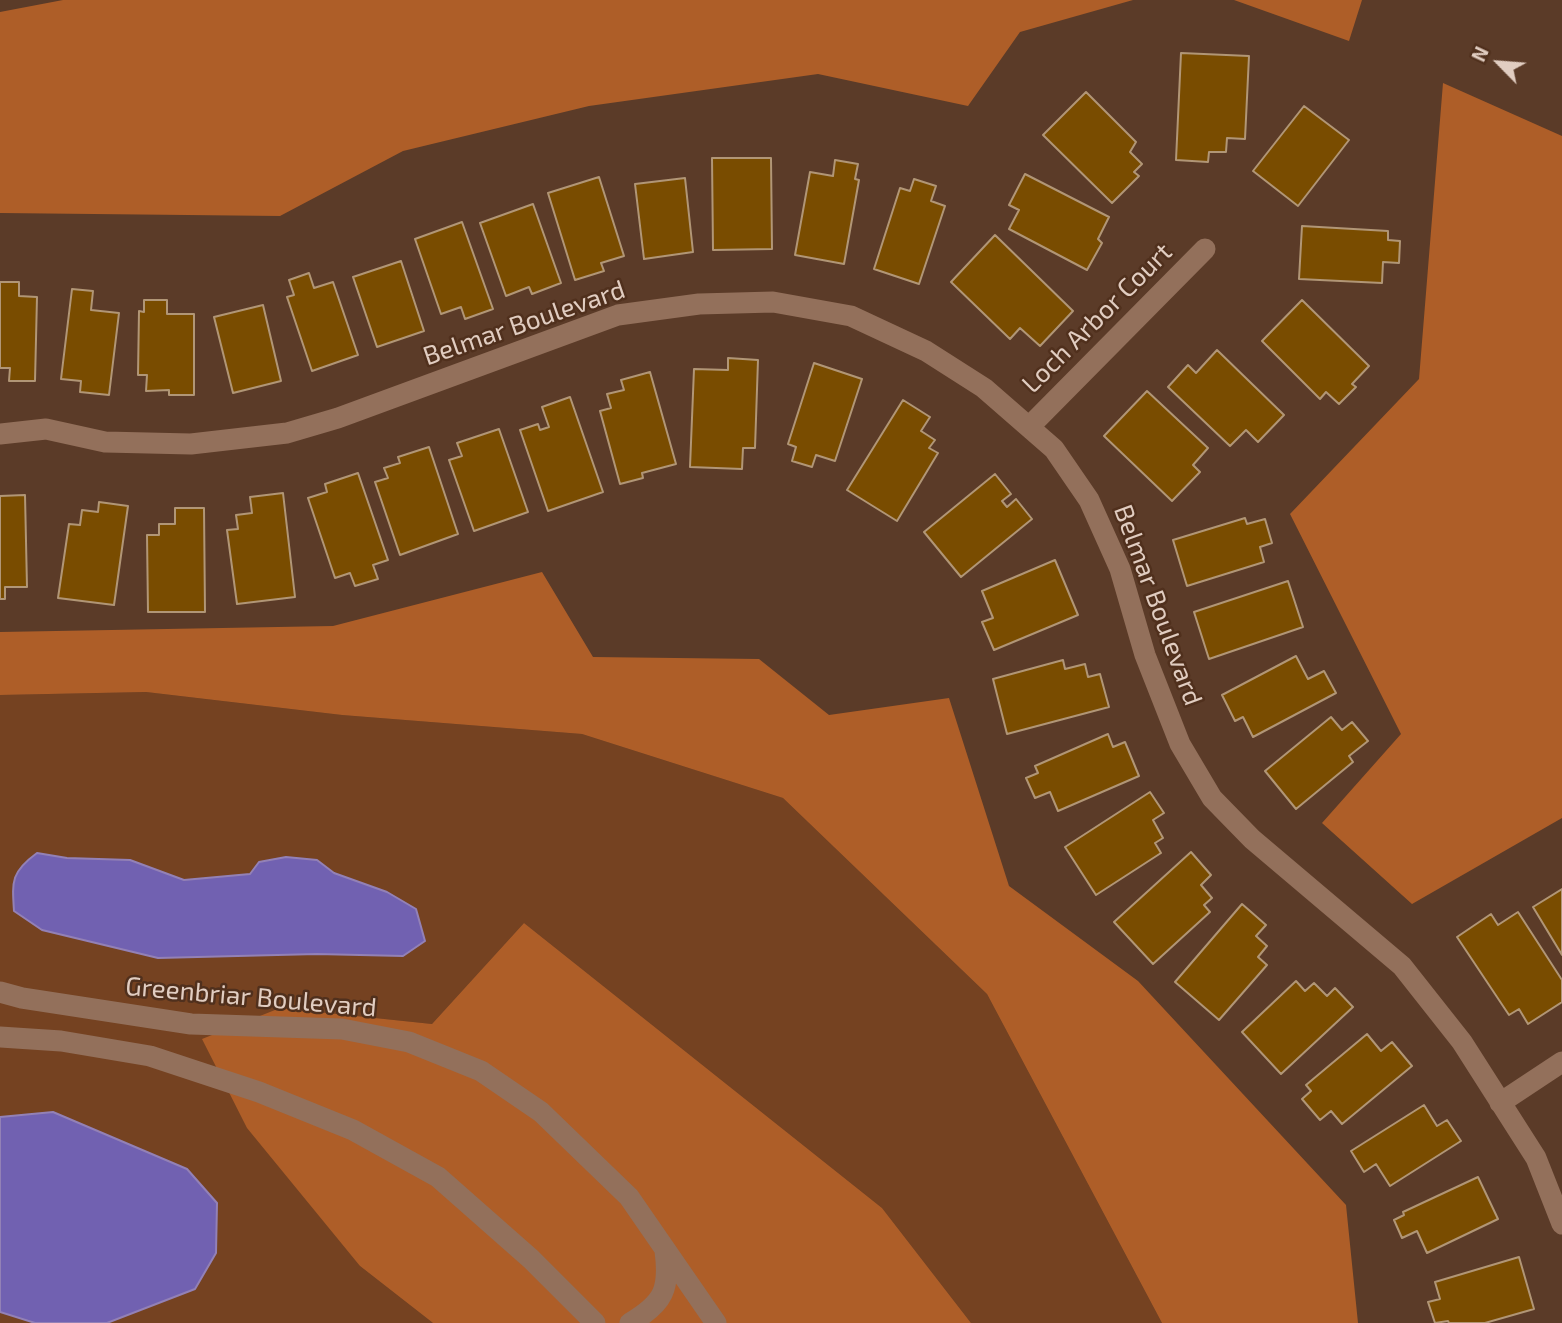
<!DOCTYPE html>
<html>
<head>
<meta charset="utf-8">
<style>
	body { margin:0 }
	#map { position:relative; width:1562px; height:1323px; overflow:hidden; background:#5b3b28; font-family:"Exo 2",sans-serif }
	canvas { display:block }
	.north { position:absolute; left:1464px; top:28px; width:70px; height:70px; -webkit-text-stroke:5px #50301d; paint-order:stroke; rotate:295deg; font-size:19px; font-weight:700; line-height:28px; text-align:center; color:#e1cdc1 }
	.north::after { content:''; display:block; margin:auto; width:24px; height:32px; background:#e1cdc1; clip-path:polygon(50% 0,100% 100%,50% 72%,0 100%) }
</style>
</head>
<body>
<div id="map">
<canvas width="1562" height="1323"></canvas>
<div class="north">N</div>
</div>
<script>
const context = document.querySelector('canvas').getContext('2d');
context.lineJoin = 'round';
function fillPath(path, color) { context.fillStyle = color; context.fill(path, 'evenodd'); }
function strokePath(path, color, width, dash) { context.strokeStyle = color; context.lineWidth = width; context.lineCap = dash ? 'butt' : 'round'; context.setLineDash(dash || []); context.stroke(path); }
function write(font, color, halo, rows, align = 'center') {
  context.font = font + ' "Exo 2",sans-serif'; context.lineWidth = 5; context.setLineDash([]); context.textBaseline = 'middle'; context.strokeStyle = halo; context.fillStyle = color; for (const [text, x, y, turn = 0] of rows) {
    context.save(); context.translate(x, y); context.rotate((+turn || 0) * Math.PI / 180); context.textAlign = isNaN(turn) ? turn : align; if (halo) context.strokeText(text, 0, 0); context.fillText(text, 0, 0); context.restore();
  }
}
fillPath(new Path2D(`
	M146,692L342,715L582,734L783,798L987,994L1162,1323H971L882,1208L524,923L432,1024L280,1008L360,1266L433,1323H0V695Z`), '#754221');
fillPath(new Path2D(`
	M63,0H1133L1020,32L968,106L818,74L589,106L403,151L280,216L0,213V12Z
	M1234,0H1362L1349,41Z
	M1443,83L1562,136V818L1412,904L1322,823L1401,734L1290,514L1419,379Z
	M542,572L593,657L759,659L829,715L949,698L1009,886L1138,981L1346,1205L1358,1323H1162L987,994L783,798L582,734L342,715L146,692L0,695V632L333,626Z
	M524,923L882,1208L971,1323H433L360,1266L247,1128L202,1039L280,1008L432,1024Z`), '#ae5e28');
const water = new Path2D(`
	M37,853L67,858L130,860L184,880L250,874L259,862L286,857L317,860L334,873L387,892L416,909L425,941L403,956L317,954L158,958L42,930L14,911C12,881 11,872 37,853Z
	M53,1112L187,1169L217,1203L216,1253L195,1289L107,1323H35L0,1312V1117Z`);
fillPath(water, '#7161b1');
strokePath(water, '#9381b6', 2);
const building = new Path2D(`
	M1181,53L1249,56L1245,139L1227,138L1226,152H1209L1208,162L1176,160Z
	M1086,92L1136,142L1130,152L1142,164L1134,172L1139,176L1112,203L1043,135Z
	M1304,106L1349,140L1298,206L1253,171Z
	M712,158H771L772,249L713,250Z
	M835,160L858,164L855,179L859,180L844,264L795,255L810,172L833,176Z
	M1025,174L1109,217L1098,239L1102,243L1087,270L1009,229L1019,210L1009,205Z
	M599,177L624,256L601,263L604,271L575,280L548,193Z
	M685,178L693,252L644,259L635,184Z
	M914,179L936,186L931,201L945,206L919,284L874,269L900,188L910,191Z
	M533,204L561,283L532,294L529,287L506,296L480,223Z
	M462,222L493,309L465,319L461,307L441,314L415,239Z
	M1302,226L1388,231V240L1400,241L1399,263L1383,262L1382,283L1299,279Z
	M995,235L1073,311L1040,346L1020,328L1010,339L951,282Z
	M401,261L424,331L377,347L353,277Z
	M309,273L314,288L333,282L358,355L312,371L287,297L294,295L289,280Z
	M0,282H19V296L37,297L35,381H9L10,368H0Z
	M72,289L93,291L91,310L119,313L109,395L80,392L81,381L61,379Z
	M144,300H167V314H194V395H169V390L146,391L147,375H138L139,311L144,312Z
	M1302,300L1369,366L1352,384L1356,387L1339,404L1326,392L1320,399L1262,341Z
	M263,305L281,381L233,393L214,317Z
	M1217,350L1284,415L1258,442L1246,430L1230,446L1168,387L1188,365L1196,373Z
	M728,358L758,360L755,448H743L742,469L690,467L694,369L728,370Z
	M814,363L862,379L835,461L816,455L812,467L792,461L796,447L788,444Z
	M650,372L676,464L642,473L643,478L620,484L600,411L611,408L607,394L624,390L621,380Z
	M1147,391L1208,448L1193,465L1200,472L1172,501L1104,436Z
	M570,397L603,492L548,511L520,430L538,424L540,430L549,427L542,407Z
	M903,400L930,417L921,431L935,440L929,448L938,453L897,521L847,490Z
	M499,429L528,512L474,531L449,460L462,456L457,443Z
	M429,447L458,534L400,555L375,482L388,478L384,468L400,463L398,457Z
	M358,473L388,560L373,565L378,579L355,586L350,573L335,578L308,498L327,492L325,484Z
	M995,474L1011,494L1002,501L1007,507L1016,499L1032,519L961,577L924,532Z
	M283,493L295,597L237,604L227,530L238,529L236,515L252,513L250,497Z
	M25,495L27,587H5V599H0V496Z
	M99,502L128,506L114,605L58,598L69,524L80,525L82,510L98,512Z
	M175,508H204L205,612H148L147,535H159V524H175Z
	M1245,518L1247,524L1265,519L1272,543L1260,547L1264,562L1187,586L1173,540Z
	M1055,560L1078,615L994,650L982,622L993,618L982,591Z
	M1288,581L1303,627L1209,659L1194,612Z
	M1296,656L1308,679L1324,671L1336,693L1253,737L1243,717L1235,721L1222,695Z
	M1063,660L1065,669L1085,664L1088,677L1100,674L1109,707L1007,734L993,679Z
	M1331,717L1342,730L1352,722L1368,741L1349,756L1353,762L1296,809L1265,771Z
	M1108,734L1113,747L1125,742L1139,776L1058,811L1050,792L1035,798L1026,778L1038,773L1035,766Z
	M1150,792L1164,813L1153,820L1163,838L1155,843L1161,853L1096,895L1065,847Z
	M1191,852L1211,875L1201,885L1212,898L1204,905L1210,912L1153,964L1114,922Z
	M1562,889V955L1533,907Z
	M1242,904L1266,925L1256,936L1267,946L1258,957L1267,965L1219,1020L1175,982Z
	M1518,912L1562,980V1002L1528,1024L1519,1009L1509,1015L1457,937L1491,914L1498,925Z
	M1296,981L1305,991L1314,983L1327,996L1335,988L1353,1007L1281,1074L1242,1032Z
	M1367,1034L1381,1051L1392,1042L1412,1066L1342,1124L1331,1111L1320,1120L1302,1099L1311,1091L1306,1085Z
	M1424,1105L1437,1126L1447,1120L1461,1141L1390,1186L1376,1164L1364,1172L1351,1151Z
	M1478,1177L1498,1219L1427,1253L1417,1231L1402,1238L1394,1220L1404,1215L1403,1212Z
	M1519,1257L1534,1309L1485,1323H1449L1448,1321L1435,1323L1428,1302L1440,1299L1435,1282Z`);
fillPath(building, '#794c00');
strokePath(building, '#b19676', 2);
strokePath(new Path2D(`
	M1029,427L1205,249
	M0,434L46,429L105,442L191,444L287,433L338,418L618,315L699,304L773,302L851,316L926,351L984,388L1054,449L1089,500L1120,569L1145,655L1180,744L1212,798L1252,839L1402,966L1462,1042L1536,1158L1562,1224
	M0,992L22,998L191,1024L342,1029L409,1042L481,1071L541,1112L629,1197L716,1323
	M0,1037L61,1041L150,1056L259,1092L353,1130L438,1177L531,1259L595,1323
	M1500,1103L1562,1062
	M630,1323C664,1303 670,1289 665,1251`), '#93705b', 21);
write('26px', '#e1cdc1', '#50301d', [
	["Loch Arbor Court",1097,318,-45],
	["Belmar Boulevard",524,323,-19],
	["Belmar Boulevard",1158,605,70],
	["Greenbriar Boulevard",251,997,5]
]);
</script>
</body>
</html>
